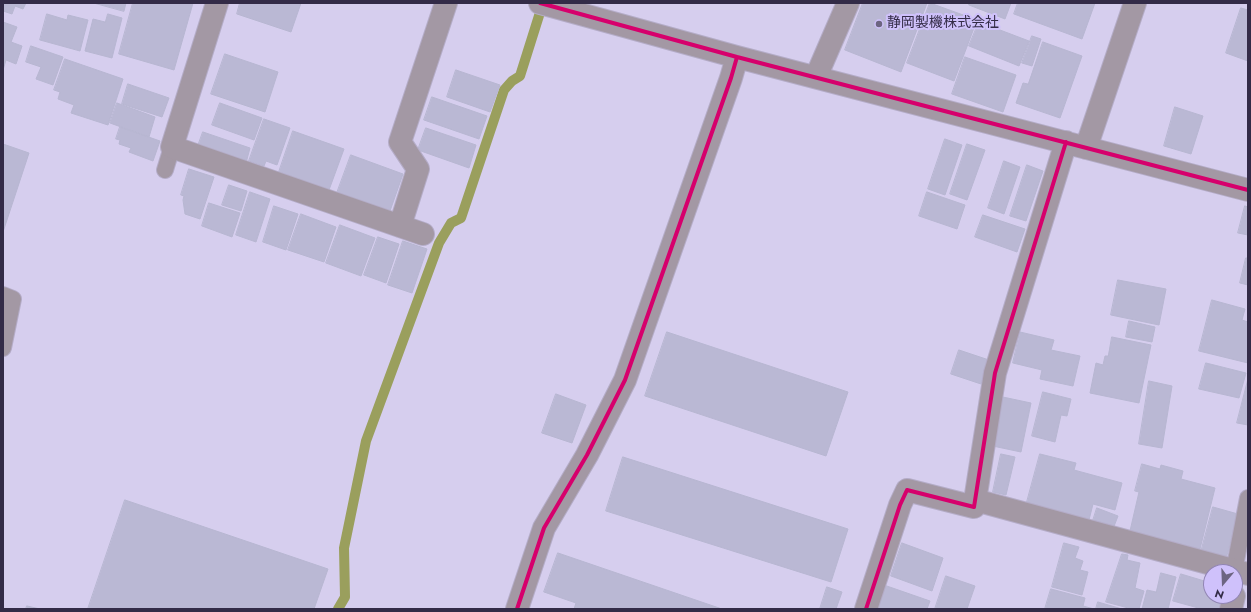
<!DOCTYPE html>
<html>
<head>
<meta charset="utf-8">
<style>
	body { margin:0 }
	#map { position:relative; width:1251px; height:612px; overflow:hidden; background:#d6ceee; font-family:Jost,sans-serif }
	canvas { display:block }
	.frame { position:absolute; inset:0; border:4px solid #332b47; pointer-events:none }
	.north { position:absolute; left:1203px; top:564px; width:40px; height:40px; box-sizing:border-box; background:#cfc1fb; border:1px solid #9185b3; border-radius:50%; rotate:199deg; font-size:11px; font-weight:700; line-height:16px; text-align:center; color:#332b47 }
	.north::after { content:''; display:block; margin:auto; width:14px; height:18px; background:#6c6481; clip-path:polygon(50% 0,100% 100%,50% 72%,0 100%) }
</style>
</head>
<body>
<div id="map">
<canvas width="1251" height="612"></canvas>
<div class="frame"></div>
<div class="north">N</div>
</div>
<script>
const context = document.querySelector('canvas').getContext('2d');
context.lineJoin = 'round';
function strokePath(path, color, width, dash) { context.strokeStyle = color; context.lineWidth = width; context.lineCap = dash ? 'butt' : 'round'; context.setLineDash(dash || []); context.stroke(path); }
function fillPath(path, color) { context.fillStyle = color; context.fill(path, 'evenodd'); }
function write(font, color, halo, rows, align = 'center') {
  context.font = font + ' Jost,"Noto Sans JP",sans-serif'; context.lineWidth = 4; context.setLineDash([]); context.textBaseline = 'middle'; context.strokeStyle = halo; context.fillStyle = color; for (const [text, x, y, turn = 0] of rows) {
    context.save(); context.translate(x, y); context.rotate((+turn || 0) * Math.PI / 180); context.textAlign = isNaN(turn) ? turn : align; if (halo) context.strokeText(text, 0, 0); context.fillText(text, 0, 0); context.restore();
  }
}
strokePath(new Path2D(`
	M338,609L345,597L344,548L366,441L439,243L451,223L461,218L504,90L512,81L520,76L543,3`), '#9a9f5d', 10);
const building = new Path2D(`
	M3,3H26L23,9L15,6L12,14L3,11Z
	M94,3H126L124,11Z
	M133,3H193L174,70L119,54Z
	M240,3H301L291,32L237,14Z
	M863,3H927L901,72L845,50Z
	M930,3L977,20L954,81L907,63Z
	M969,3H1011L1005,19L969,5Z
	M1018,3H1095L1082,39L1014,14Z
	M1241,8L1248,10V61L1226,53Z
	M47,14L67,20L68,15L88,20L80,51L40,40Z
	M108,14L122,18L112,58L85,51L93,19L105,22Z
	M3,22L17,27L11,42L22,46L16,64L6,60L3,70Z
	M979,22L1029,41L1019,66L969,46Z
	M1032,36L1041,39L1032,66L1022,63Z
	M1043,42L1082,56L1060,118L1016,103L1023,83L1028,84Z
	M31,46L63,57L53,85L36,79L41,67L26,62Z
	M225,54L278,72L265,112L211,94Z
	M965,57L1016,75L1003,112L952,94Z
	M65,59L123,79L108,125L71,113L74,105L58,99L60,92L54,90Z
	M456,70L500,85L490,112L447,97Z
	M128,84L169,98L162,117L122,104Z
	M432,97L487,116L479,139L424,120Z
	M117,103L155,117L149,137L110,123Z
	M220,103L262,118L254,140L212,125Z
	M1175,107L1203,116L1191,154L1164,146Z
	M264,119L290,128L277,165L266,161L264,166L249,161Z
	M120,127L160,141L153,161L129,152L131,148L119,144L120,140L116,139Z
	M426,128L476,145L469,168L418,150Z
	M293,131L344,149L329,190L279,172Z
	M203,132L250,148L246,163L198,146Z
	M945,139L962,145L945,195L928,189Z
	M3,144L29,153L3,232Z
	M967,144L985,150L967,200L950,194Z
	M351,155L403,174L390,211L337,193Z
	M1004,161L1020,167L1004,214L988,208Z
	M1027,165L1043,171L1026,221L1010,216Z
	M189,169L214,177L200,219L185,214L183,200L184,196L181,195Z
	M229,185L247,191L241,211L222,205Z
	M250,192L270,199L256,242L236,235Z
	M927,192L965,205L957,229L919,216Z
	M209,203L240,213L232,237L202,226Z
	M274,206L298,214L286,250L263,242Z
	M1245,206L1248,207V235L1238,233Z
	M301,214L336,227L324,262L288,250Z
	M983,215L1025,229L1017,252L975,237Z
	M340,225L375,238L361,276L326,263Z
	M378,237L399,244L386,283L364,275Z
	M403,241L427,249L412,293L388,285Z
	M1246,258H1248V285L1240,283Z
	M1118,280L1166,289L1159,325L1111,315Z
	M1212,300L1245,309L1242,320L1248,322V363L1199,351Z
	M1129,321L1155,327L1152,342L1126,337Z
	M667,332L848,392L826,456L645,396Z
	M1020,332L1054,340L1051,350L1080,356L1073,386L1040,379L1042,370L1013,363Z
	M1112,337L1151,345L1139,403L1090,393L1096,363L1103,365L1105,356H1108Z
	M959,350L989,360L981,384L951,374Z
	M1206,363L1246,373L1239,398L1199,389Z
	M1248,379V425L1237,423Z
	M1149,381L1172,386L1162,448L1139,444Z
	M1043,392L1071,399L1067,416L1061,415L1055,442L1032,436Z
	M556,394L586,405L572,443L542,433Z
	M998,396L1031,403L1021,452L988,445Z
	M1001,454L1015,457L1006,495L993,492Z
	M1040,454L1076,463L1074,470L1122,483L1115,510L1093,504L1088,524L1030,508L1032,503L1027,502Z
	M623,457L848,529L831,582L606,511Z
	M1142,464L1160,469L1161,465L1183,471L1181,479L1215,488L1200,549L1130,531L1139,492L1135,491Z
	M125,500L328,569L314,609H88Z
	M1213,507L1238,514L1225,563L1200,556Z
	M1097,508L1118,516L1111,534L1091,527Z
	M902,543L943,558L932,591L891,576Z
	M1064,543L1079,547L1075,558L1083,561L1080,570L1088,572L1082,595L1052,587Z
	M558,553L722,609H574L576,603L544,592Z
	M1122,554L1128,555L1127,560L1140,563L1135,588L1144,591L1139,609H1132L1106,602Z
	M1161,573L1176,577L1168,609H1142L1147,590L1156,592Z
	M1181,574L1211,583V596H1220L1219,601L1223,602L1221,609H1202L1173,601Z
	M946,576L975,586L967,609H935Z
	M881,584L930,601L927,609H873Z
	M827,587L842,592L836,609H820Z
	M1051,589L1085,598L1083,606L1094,609H1045Z
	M1098,602L1122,609H1096Z
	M27,606L40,609H26Z`);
fillPath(building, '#bab8d4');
strokePath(building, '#b7b6d1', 1);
const service = new Path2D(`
	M165,170L172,147
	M3,295L13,299L3,348
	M1234,571L1248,498`);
const minor = new Path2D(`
	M217,3L172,147L423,234
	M540,3L737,57L1248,190
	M816,77L848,3
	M1086,148L1135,3
	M400,226L418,169L400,142L446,3
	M975,500L1248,574
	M517,609L544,528L587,455L625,380L731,78L737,57
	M866,609L900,505L907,490L974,507L995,373L1066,142
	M1231,609L1234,596`);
strokePath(service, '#b4acc7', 18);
strokePath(minor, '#b4acc7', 24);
strokePath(service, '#a398a4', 16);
strokePath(minor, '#a398a4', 22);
strokePath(new Path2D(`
	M540,3L737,57L1248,190
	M517,609L544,528L587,455L625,380L731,78L737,57
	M866,609L900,505L907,490L974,507L995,373L1066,142`), '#d6006c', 4);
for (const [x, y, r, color] of [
	[879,24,4,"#6c6481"]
]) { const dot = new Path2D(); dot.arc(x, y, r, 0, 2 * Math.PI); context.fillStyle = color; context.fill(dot); strokePath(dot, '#cfc1fb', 1.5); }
write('14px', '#332b47', '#cfc1fb', [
	["静岡製機株式会社",887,24]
], 'left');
</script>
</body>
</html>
